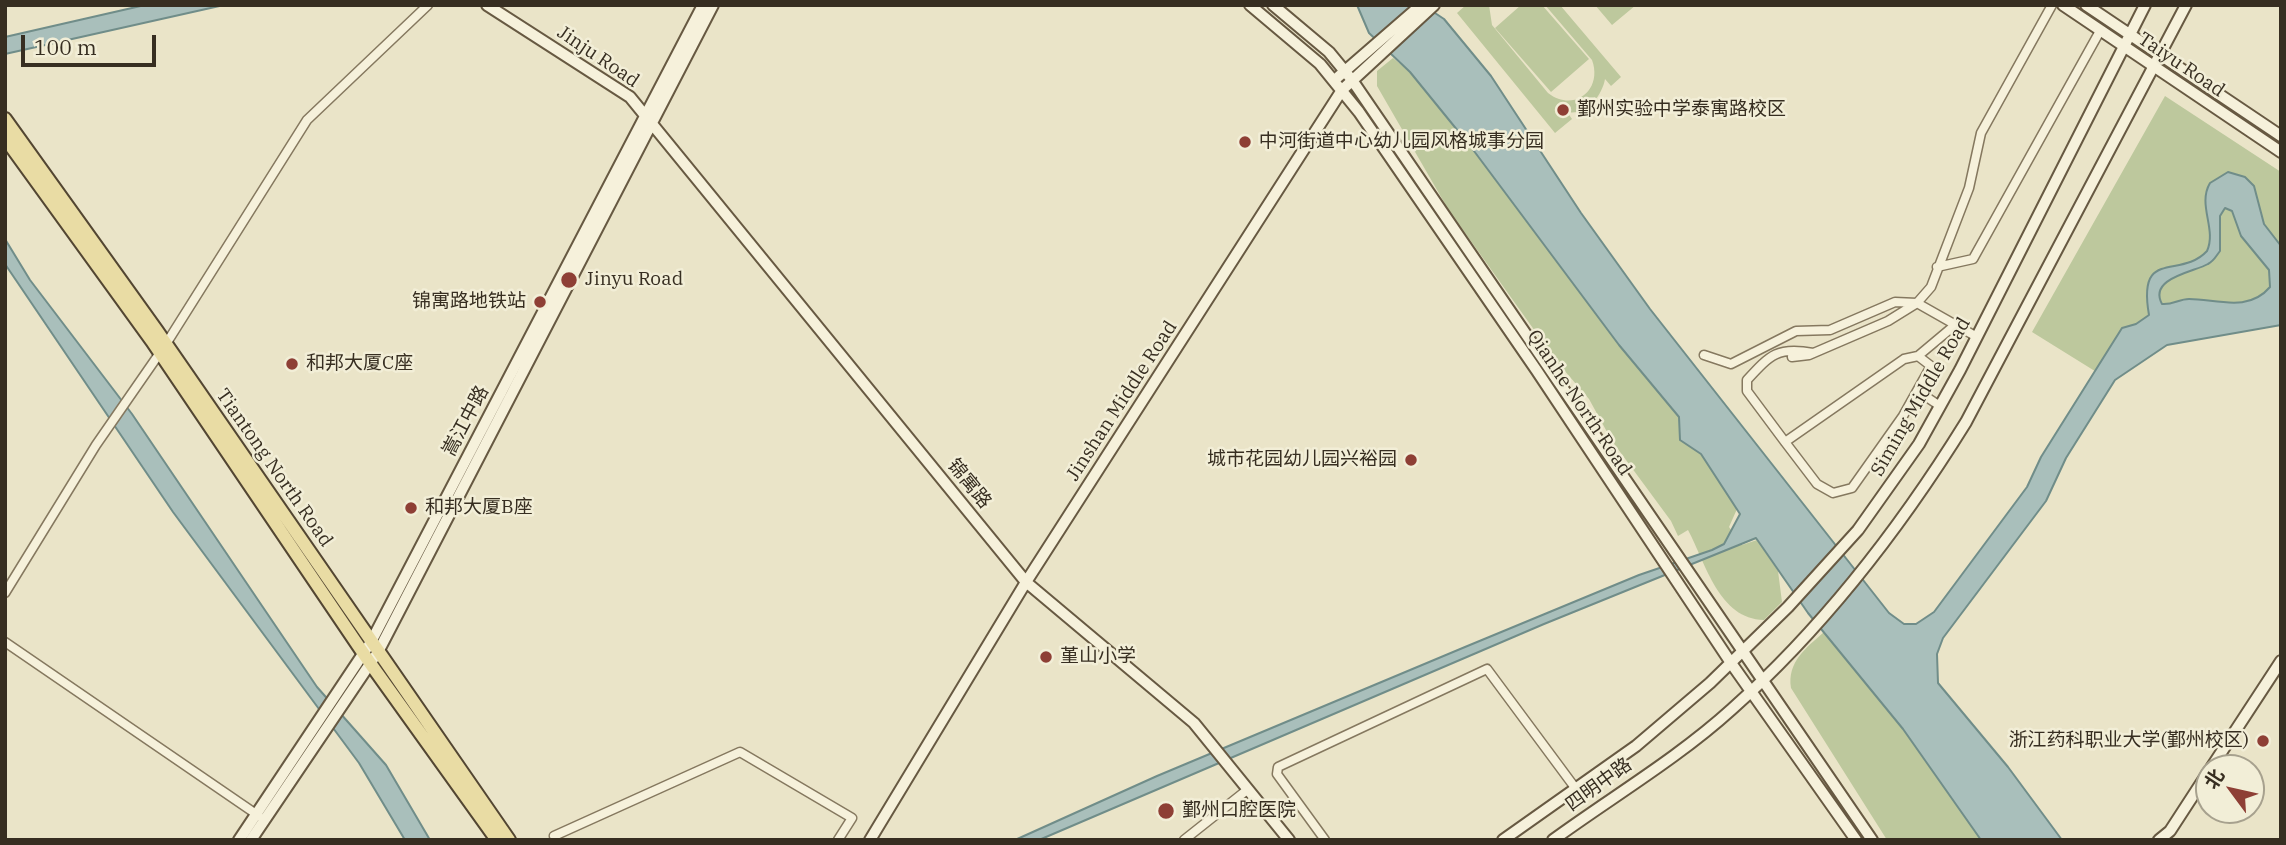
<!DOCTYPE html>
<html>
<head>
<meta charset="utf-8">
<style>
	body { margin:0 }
	#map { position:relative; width:2286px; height:845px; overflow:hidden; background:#eae4c8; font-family:"IBM Plex Serif","Noto Sans SC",serif }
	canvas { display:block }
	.frame { position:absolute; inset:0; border:7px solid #372e21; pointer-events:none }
	.north { position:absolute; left:2195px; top:754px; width:70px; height:70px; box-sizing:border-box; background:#f2eed7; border:2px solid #a7a18e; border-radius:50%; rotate:303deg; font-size:19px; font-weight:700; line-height:28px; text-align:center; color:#372e21 }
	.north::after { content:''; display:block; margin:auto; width:24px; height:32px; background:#8e3f35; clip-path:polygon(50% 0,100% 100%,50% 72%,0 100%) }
	.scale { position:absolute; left:21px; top:35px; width:135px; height:32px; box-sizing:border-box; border:4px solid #372e21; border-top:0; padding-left:9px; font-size:21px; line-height:24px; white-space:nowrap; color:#372e21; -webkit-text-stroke:5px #f2eed7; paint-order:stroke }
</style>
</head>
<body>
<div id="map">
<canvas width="2286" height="845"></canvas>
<div class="frame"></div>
<div class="north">北</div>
<div class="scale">100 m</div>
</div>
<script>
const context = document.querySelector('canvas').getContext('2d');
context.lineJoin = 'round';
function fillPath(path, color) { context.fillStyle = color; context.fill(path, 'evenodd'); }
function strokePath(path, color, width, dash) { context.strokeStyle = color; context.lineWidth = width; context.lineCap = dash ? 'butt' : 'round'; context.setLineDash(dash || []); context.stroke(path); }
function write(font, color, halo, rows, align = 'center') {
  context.font = font + ' "IBM Plex Serif","Noto Sans SC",serif'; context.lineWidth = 5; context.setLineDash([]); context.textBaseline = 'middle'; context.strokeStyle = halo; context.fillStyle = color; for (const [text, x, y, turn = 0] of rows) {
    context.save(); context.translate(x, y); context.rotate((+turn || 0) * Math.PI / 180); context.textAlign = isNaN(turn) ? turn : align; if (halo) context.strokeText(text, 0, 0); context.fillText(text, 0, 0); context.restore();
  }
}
fillPath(new Path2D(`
	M1466,5H1489L1492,25L1548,93C1574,113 1603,90 1592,60L1545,5H1560L1621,77L1611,86L1605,79C1602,96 1586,116 1567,112L1572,119L1555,133L1457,13Z
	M1521,5H1542L1589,59L1551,92L1495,28Z
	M1595,5H1636L1612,25Z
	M1393,58L1410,72L1471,147L1619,345L1679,417L1680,440L1701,454L1737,509L1729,527L1742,545L1757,540L1778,571L1782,602L1764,620C1719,619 1706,564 1688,530L1678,536L1671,521L1612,441L1589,399L1557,362L1448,209L1377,86V71Z
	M2165,96L2281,172V291L2098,373L2032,332Z
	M1824,632L1903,729L1981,840H1887L1791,688C1787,662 1806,648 1824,632Z`), '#bdc89d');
const water = new Path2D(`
	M145,5H224L5,54V37Z
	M1357,5H1423L1444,19L1491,76L1581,213L1650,309L1889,613L1904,624H1916L1934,612L2027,487L2041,457L2122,328L2136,324L2149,315C2137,247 2180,280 2207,251C2217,229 2197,205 2210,183L2228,172L2245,177L2254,186L2264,224L2281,246V325L2167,345L2115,380L2066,458L2046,501L1943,638L1937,654L1938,683L2008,767L2062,840H1981L1903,729L1808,613L1756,538L1544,624L1039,840H1015L1157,776L1465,647L1639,575L1712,550L1724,544L1740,514L1701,454L1680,440L1679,417L1619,345L1471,147L1410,72L1369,33ZM2225,208L2232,211L2241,236L2269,270L2270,287C2248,313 2216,299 2189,299C2179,299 2173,305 2162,304C2148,278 2194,272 2208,264C2214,261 2216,256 2220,251V216Z
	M5,239L30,280L132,414L317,687L386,765L430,840H405L359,763L173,512L5,264Z`);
fillPath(water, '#a9bfbb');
strokePath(water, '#708d89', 2);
const street = new Path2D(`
	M1937,267L1973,259L2100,31
	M1704,355L1731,364L1796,331L1830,330L1895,302L1917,303L1977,337
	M1918,356L1955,325
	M1792,357L1809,355L1888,321L1917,303L1931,287L1969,188L1981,133L2052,5
	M1919,392L1940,406
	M1785,442L1904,359L1918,356L1931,366L1903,416L1852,488L1833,493L1817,484L1785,442L1747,391V380C1770,355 1778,346 1813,353
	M5,593L96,445L166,344L307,120L428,5
	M5,642L259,816
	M554,836L740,752L852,818L838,840
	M1184,840L1247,790
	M1325,840L1277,774L1278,767L1487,669L1576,789`);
const secondary = new Path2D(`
	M487,5L630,97L1026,582L1194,723L1289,840
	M1250,5L1320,64L1359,112L1537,371L1731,663L1856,840
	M1273,5L1329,52L1352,80L1872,840
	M2063,5L2281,152
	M2086,5L2281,136
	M1338,77L1421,5
	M2211,768L2281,661
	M239,840L371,642L703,5
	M251,840L378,652L713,5
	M870,840L1026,582L1342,90L1434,5
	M1503,840L1636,746L1710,683L1788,607L1858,530L1919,444L1960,370L2145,5
	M1553,840C1612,797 1678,758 1732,709C1825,626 1901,527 1966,422L2186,5
	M2159,840L2170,831L2209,771`);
const primary = new Path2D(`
	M5,119L157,331L509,840
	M5,138L152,341L370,663L497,840`);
strokePath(street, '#85785f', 11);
strokePath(secondary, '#675942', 14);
strokePath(primary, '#534632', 16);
strokePath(street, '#f6f1db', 8);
strokePath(secondary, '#f6f1db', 10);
strokePath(primary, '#e9dca4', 12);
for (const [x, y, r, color] of [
	[1563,110,7,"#8e3f35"],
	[1245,142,7,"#8e3f35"],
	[569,280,9,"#8e3f35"],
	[540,302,7,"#8e3f35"],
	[292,364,7,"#8e3f35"],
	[1411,460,7,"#8e3f35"],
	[411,508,7,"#8e3f35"],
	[1046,657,7,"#8e3f35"],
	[2263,741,7,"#8e3f35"],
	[1166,811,9,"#8e3f35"]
]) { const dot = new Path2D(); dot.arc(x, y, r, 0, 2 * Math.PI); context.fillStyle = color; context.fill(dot); strokePath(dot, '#f2eed7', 2.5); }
write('19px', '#372e21', '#f2eed7', [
	["Jinju Road",598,57,34],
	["Taiyu Road",2181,65,34],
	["Siming Middle Road",1921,397,-60],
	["Jinshan Middle Road",1122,401,-57],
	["Qianhe North Road",1579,403,56],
	["嵩江中路",466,421,-62],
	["Tiantong North Road",274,468,55],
	["锦寓路",969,484,51],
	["四明中路",1599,785,-36]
]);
write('19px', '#372e21', '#f2eed7', [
	["鄞州实验中学泰寓路校区",1577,110],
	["中河街道中心幼儿园风格城事分园",1259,142],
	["Jinyu Road",585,280],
	["锦寓路地铁站",526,302,"right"],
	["和邦大厦C座",306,364],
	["城市花园幼儿园兴裕园",1397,460,"right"],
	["和邦大厦B座",425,508],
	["堇山小学",1060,657],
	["浙江药科职业大学(鄞州校区)",2249,741,"right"],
	["鄞州口腔医院",1182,811]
], 'left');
</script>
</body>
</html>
